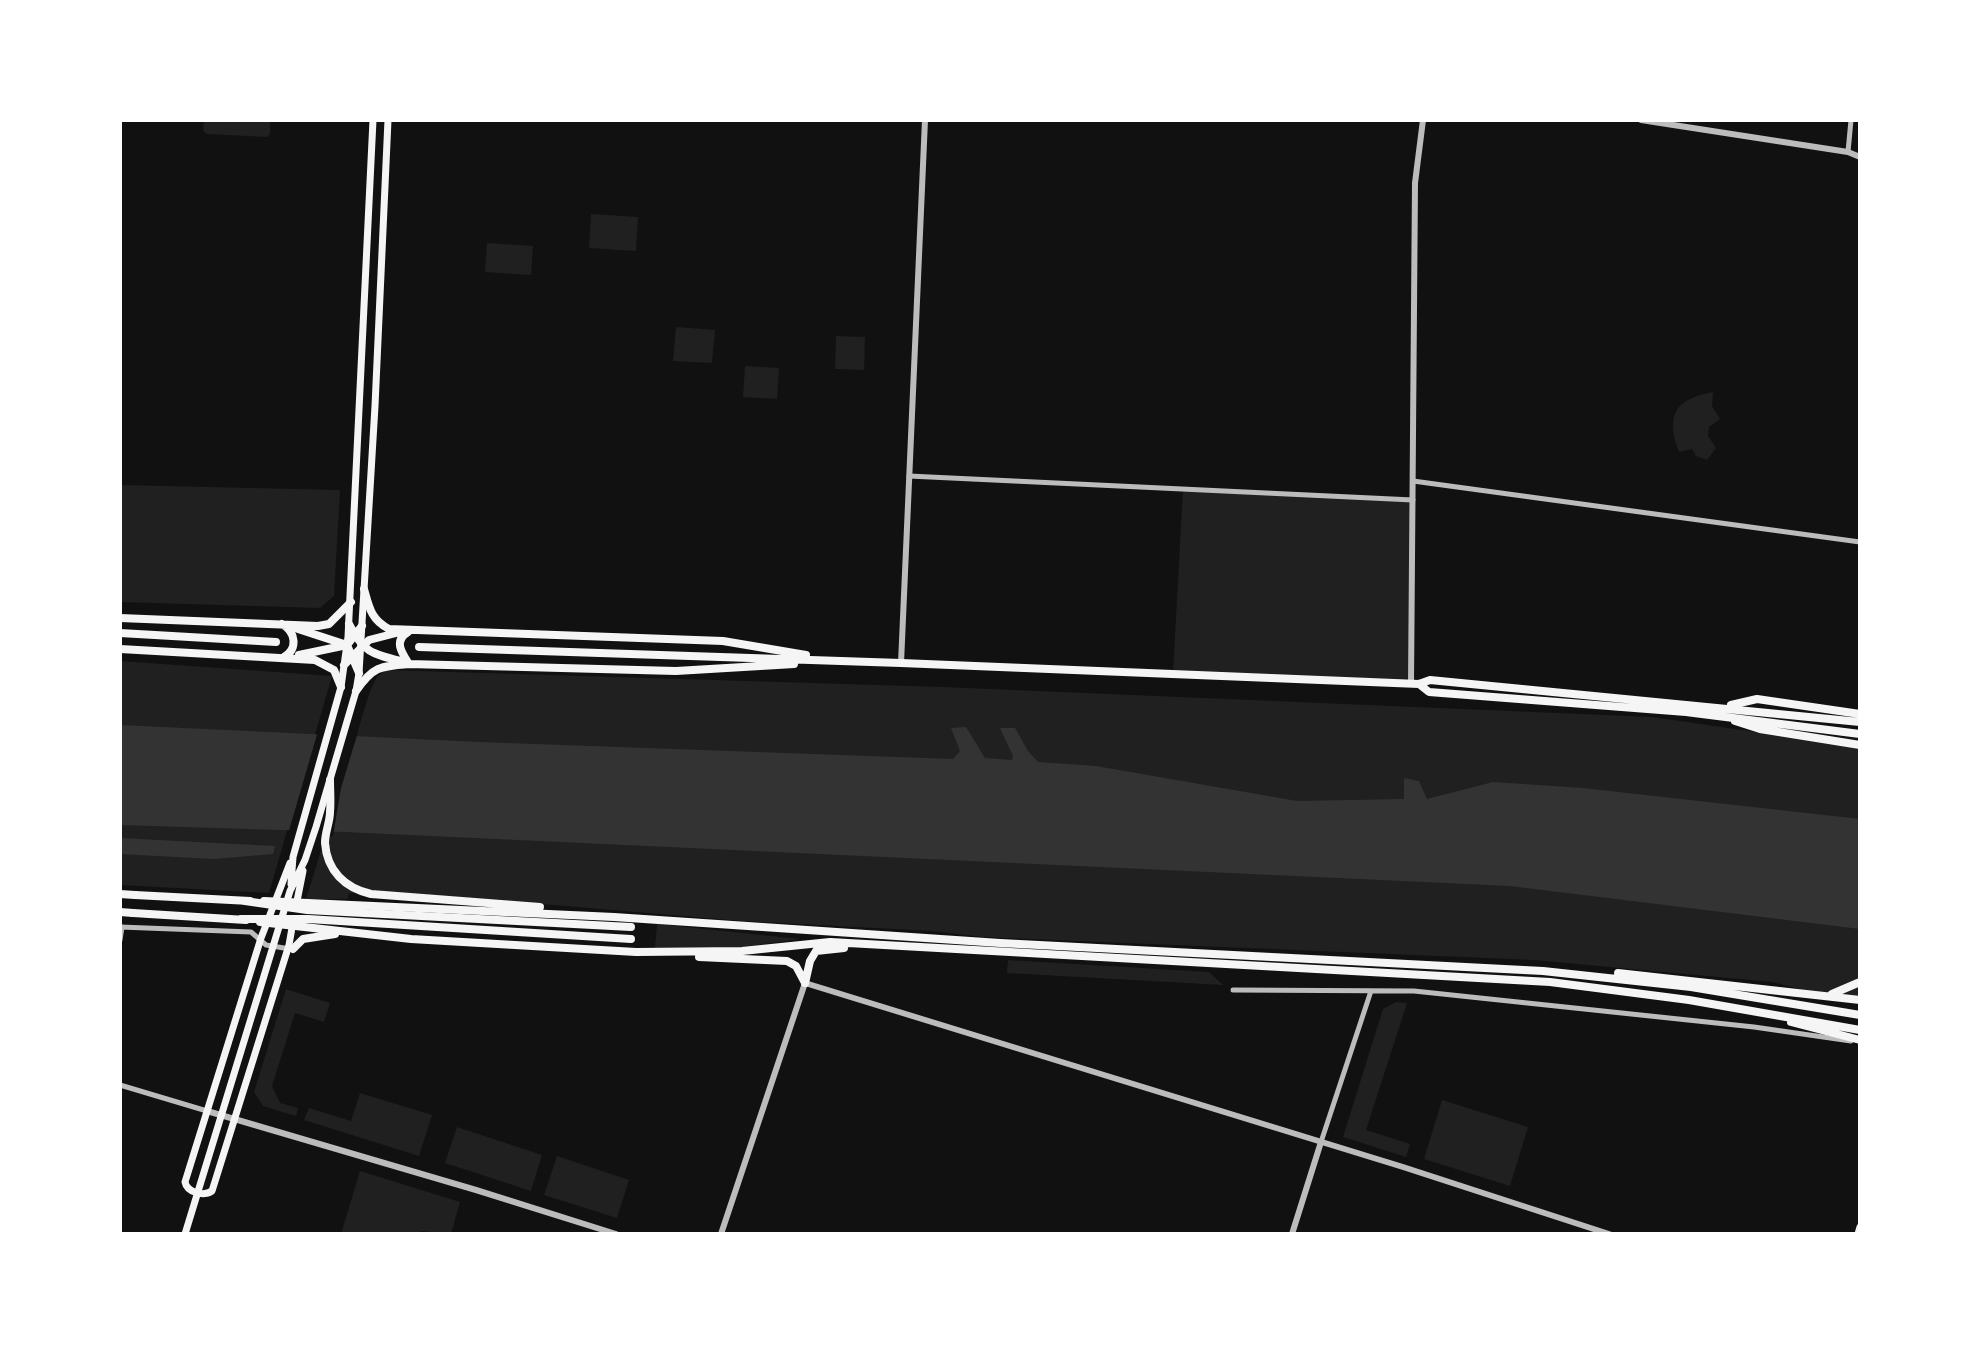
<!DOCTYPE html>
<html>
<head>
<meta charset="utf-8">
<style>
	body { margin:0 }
	#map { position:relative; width:1980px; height:1354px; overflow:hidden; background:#111; font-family:"DejaVu Sans",sans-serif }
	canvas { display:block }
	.frame { position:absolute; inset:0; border:122px solid #fff; pointer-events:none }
</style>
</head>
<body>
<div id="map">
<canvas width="1980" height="1354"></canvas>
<div class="frame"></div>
</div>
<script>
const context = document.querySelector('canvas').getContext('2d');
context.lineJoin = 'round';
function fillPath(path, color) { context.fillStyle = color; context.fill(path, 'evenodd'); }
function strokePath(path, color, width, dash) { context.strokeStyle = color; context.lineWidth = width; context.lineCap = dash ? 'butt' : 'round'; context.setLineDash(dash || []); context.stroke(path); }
fillPath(new Path2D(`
	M204,120H270V134L267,137L207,134L203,131Z
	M591,214L638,217L636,251L589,248Z
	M487,243L533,246L531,275L485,272Z
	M676,327L715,330L712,363L673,361Z
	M836,336L865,337L864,370L835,369Z
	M745,366L779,368L777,399L743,397Z
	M1713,392L1712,406L1720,419L1709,427L1708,436L1716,448L1707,460L1696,456L1692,449L1679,452C1665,415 1675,399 1713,392Z
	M120,485L340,490L334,596L320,608L120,602Z
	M1183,489L1413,500L1411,684L1173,673Z
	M120,661L332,676L269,893L120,885Z
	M386,670L943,687L1652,717L1860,747V1004L1772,982L1534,960L983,937L932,931L742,921L483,899L349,893L348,899H306L370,691L377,677Z
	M657,924L800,939L742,947L655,948Z
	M1008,960L1209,972L1223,985L1007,973Z
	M286,989L330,1003L324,1022L295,1013L272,1086L280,1103L298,1108L296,1116L263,1106L254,1092Z
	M1396,1002L1407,1003L1366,1130L1410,1144L1406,1157L1343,1137L1383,1009Z
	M360,1093L432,1115L419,1156L304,1120L309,1108L351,1121Z
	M1442,1100L1528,1127L1510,1186L1424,1159Z
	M457,1127L542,1155L531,1191L445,1163Z
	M557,1156L629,1180L617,1218L544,1195Z
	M360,1171L460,1202L451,1234L421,1231L420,1234H368L361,1232L359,1234H341Z`), '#202020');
fillPath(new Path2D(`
	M120,725L480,742L953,759L960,751L951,728L966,727L985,758L1012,760L1013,756L1000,728H1015L1028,751L1038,762L1096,766L1297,801L1404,799V778L1419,781L1427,799L1493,782L1583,788L1860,819V929L1510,886L345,832L120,825Z
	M120,838L275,846L273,854L214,859L120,854Z`), '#333');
fillPath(new Path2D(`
	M318,731L358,732L341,788L333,836L288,834Z`), '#111');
strokePath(new Path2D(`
	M1848,152L1851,120
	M909,476L1413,500
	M1413,481L1860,542
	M120,927L251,932L266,945L290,949
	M120,940L122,927
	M1233,990L1414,991L1754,1027L1851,1041
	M120,1085L207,1111
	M1321,1142L1371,991`), '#bcbcbc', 5);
strokePath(new Path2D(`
	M1641,120L1848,152L1860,157
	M901,663L925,120
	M1411,684L1415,183L1423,120
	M207,1111L476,1190L616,1234
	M721,1234L805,983L1403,1167L1609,1234
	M1292,1234L1321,1142`), '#bcbcbc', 6);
strokePath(new Path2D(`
	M290,863L261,938L185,1182C187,1192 203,1197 212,1191L289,945L293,922
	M291,884L293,857L341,687L348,637L373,120
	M296,906L303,871
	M185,1234L290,891L305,860L316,827L356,691L359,673L375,406L388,120
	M1858,1234L1860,1227`), '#f5f5f5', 7);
strokePath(new Path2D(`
	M364,589C369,607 371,620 389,629L723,641L806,655
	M120,618L318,626L329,624L351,602
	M282,624C296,632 298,649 284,657
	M349,624C363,652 372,654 401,661
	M298,629L347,645L359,673
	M408,632C393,641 402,653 409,664
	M120,633L276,642
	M419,647L901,663L1419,684L1430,680L1860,722
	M120,649L315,660L334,670L341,687
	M299,655L347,645L362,626
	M344,665L369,640L400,632
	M1419,684L1429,692L1686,712L1860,734
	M356,691C373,666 381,666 409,664L676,671L794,664
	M1731,705L1757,699L1860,714
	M1735,721L1760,729L1860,745
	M330,780C330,791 331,801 330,812C330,822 325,832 325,843C327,871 345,888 371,894L540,907
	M135,895L250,901
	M264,901L614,917L1000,943L1543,971L1691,987L1860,1015
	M133,913L246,920
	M260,922L411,939L636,952L742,951L830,942L1550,982L1689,1000L1860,1030
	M293,949L303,939L335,934
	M699,957L787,961L796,966L805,983
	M1618,973L1860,1000
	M805,983L810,961L816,951L844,948
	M1832,994L1860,982
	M1791,1022L1860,1040`), '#f5f5f5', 8);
strokePath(new Path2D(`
	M120,894L135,895
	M245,901L307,910L631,927
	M120,912L133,913
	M241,919H308L631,939`), '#f5f5f5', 8);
</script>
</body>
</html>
